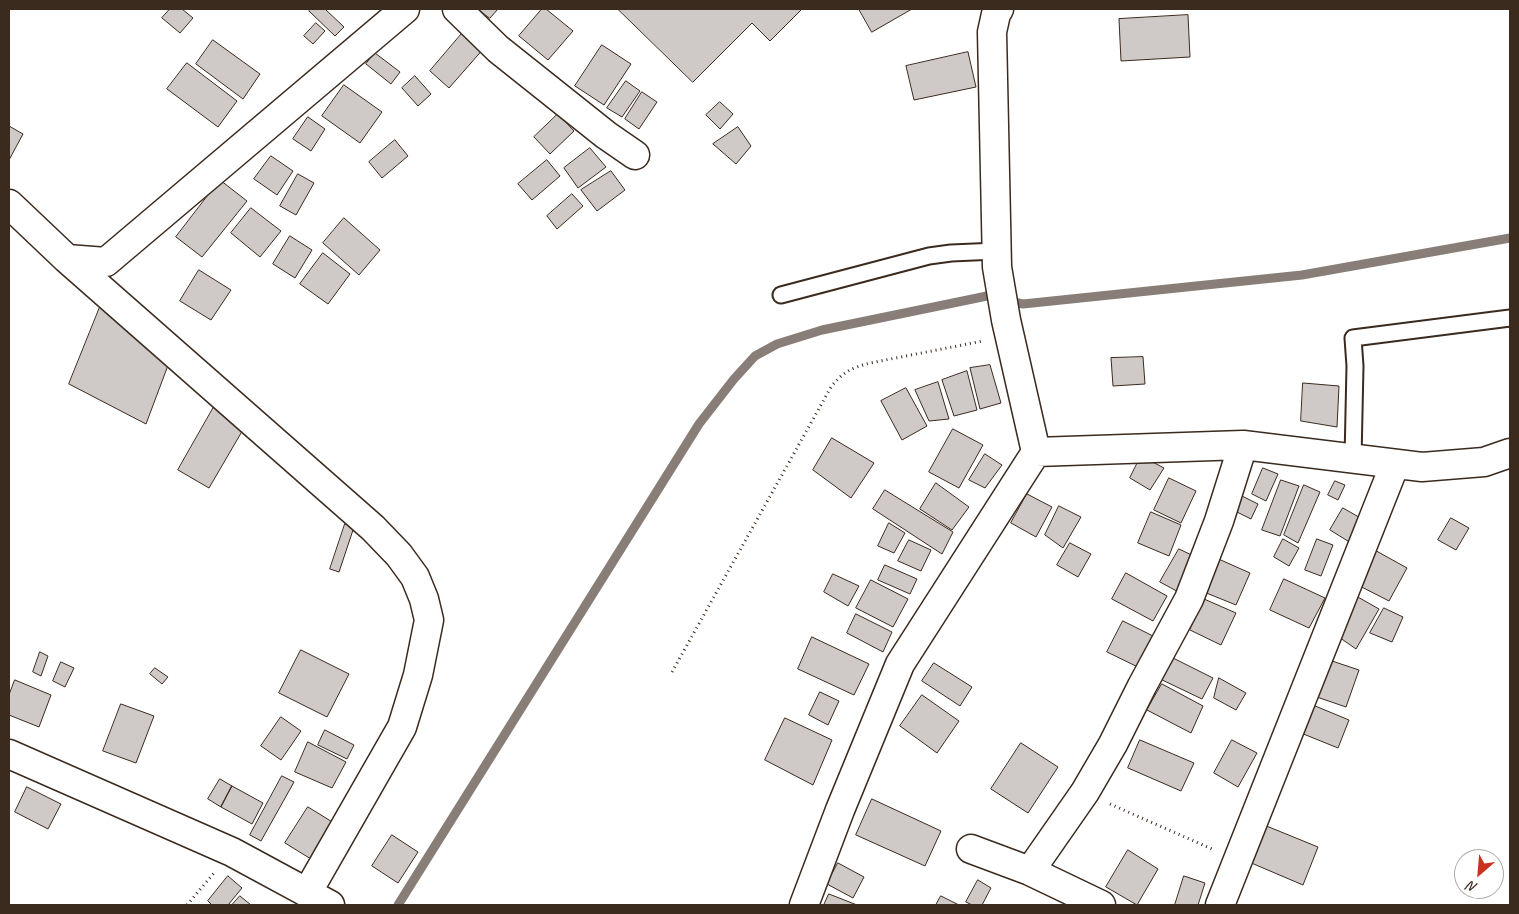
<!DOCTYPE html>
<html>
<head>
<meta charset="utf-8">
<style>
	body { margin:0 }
	#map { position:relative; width:1519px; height:914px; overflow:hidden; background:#fff; font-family:Caveat,sans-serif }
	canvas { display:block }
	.frame { position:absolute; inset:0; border:10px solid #3b2a1e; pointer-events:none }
	.north { position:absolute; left:1454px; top:849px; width:50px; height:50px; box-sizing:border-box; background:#fff; border:1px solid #b1aaa5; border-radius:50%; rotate:207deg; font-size:14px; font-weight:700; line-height:20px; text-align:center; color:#3b2a1e }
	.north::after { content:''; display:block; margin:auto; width:18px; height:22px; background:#c8321e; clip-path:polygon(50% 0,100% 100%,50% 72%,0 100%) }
</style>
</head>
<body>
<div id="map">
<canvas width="1519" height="914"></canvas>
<div class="frame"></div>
<div class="north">N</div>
</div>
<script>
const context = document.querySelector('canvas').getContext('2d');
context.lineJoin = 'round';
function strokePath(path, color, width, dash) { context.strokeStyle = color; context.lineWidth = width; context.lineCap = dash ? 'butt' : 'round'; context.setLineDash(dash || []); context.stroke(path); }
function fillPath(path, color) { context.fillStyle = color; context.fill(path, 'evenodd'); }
strokePath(new Path2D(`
	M398,905L699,424L734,379L755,356L777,344L822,330L987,296L1023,304L1302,275L1510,238`), '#887e77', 9);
const building = new Path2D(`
	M170,9H182L193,18L180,33L162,18Z
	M311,9H325L344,27L335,36L309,11Z
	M478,9H498L490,18Z
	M542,9H546L573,31L548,60L519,36Z
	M618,9H802L770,41L752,23L693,82Z
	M859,9H912L872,32Z
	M1188,15L1190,57L1121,61L1119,19Z
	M316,23L325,31L313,44L304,36Z
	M465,30L485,47L449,88L430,71Z
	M213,40L260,74L243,99L196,64Z
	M602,45L631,64L604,105L575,86Z
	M968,52L976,87L914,100L906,66Z
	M375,53L400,72L391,84L366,64Z
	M187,63L237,101L218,127L167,89Z
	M415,76L431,94L418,106L402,88Z
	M626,81L640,91L622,117L607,108Z
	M344,85L382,112L360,143L322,116Z
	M642,92L657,102L639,129L625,119Z
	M720,102L733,114L720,129L706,115Z
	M558,114L574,131L550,154L534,137Z
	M308,117L325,129L311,151L293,139Z
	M9,126L23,134L9,160Z
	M738,127L751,146L736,164L713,144Z
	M395,140L408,156L382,178L369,162Z
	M590,148L606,167L578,188L564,168Z
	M271,156L293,171L277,195L254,179Z
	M547,160L560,176L532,200L518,184Z
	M611,171L625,190L597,211L581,190Z
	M298,174L314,183L296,215L280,206Z
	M220,180L247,201L202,257L176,237Z
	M572,194L583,206L557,229L547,216Z
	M251,208L281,231L260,257L231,233Z
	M344,218L380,250L359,275L323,243Z
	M290,236L312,250L295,278L273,264Z
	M323,253L350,274L328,304L300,284Z
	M199,270L231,290L211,320L180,301Z
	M100,307L170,360L146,424L69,384Z
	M1143,357L1145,384L1113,386L1111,358Z
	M990,365L1001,403L980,409L970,368Z
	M967,371L977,410L954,416L942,380Z
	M938,382L949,419L929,421L915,390Z
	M1303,383L1339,386L1337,427L1301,421Z
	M906,388L927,426L902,440L881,401Z
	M215,405L244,428L209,488L178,470Z
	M953,429L983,445L959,488L929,472Z
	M832,438L874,463L851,498L813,470Z
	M985,454L1002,465L985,488L969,480Z
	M1141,456L1164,468L1150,490L1130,478Z
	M1263,468L1278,474L1266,501L1252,494Z
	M1169,478L1196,491L1181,523L1154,510Z
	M1281,480L1299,486L1280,536L1262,530Z
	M1335,481L1345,485L1338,500L1328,495Z
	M936,483L969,507L952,530L920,509Z
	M1304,485L1320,492L1298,543L1284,535Z
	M885,490L953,532L942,554L873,509Z
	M1232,491L1258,504L1251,519L1225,506Z
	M1027,494L1052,507L1036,537L1011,523Z
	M1059,506L1081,517L1063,548L1045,535Z
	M1343,508L1364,520L1351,543L1330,530Z
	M1151,512L1181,525L1169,556L1138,543Z
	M1451,518L1469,528L1456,550L1438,540Z
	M889,523L905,533L894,553L878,546Z
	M345,524L354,527L339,572L330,569Z
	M1283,539L1299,548L1289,566L1274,557Z
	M1317,539L1333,545L1321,576L1305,570Z
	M909,540L931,550L921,571L898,561Z
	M1070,543L1091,554L1078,577L1057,565Z
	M1371,548L1407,568L1389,601L1352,582Z
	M1179,549L1200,559L1184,595L1160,582Z
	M1214,557L1250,573L1236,605L1199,590Z
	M885,565L917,579L910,594L878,580Z
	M1126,573L1167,596L1153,621L1112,599Z
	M833,574L859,586L848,606L824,592Z
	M1284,579L1325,598L1309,628L1270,610Z
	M871,580L908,599L893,627L856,608Z
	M1349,592L1379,609L1356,649L1336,635Z
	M1204,599L1236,613L1221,645L1190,630Z
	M1384,608L1403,617L1392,642L1370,633Z
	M856,614L892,632L883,652L847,633Z
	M1123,621L1155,637L1140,668L1107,652Z
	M812,637L869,664L854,695L798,669Z
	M301,650L349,674L327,717L279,693Z
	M40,652L48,656L41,676L33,672Z
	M1169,656L1213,678L1202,699L1158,678Z
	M1323,658L1359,670L1346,707L1311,695Z
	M61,662L74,668L65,687L53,681Z
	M934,663L972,687L960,706L922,681Z
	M155,668L168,677L162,684L150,674Z
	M1219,678L1246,693L1236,710L1214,698Z
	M15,680L51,695L39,727L9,715V695Z
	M1162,684L1203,706L1191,733L1147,710Z
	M820,692L839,701L828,725L809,715Z
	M922,695L959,721L937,753L900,726Z
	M1308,703L1349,720L1338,748L1296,731Z
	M121,704L154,716L136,763L103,751Z
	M281,717L301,731L281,760L261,746Z
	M785,718L832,740L813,785L765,760Z
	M325,730L354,745L347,759L318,745Z
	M1140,740L1194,763L1181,791L1128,768Z
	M1232,740L1257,753L1238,787L1214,773Z
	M308,742L346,762L332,788L295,772Z
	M1021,743L1058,767L1028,813L991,789Z
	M282,776L294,782L261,841L250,835Z
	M220,779L232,786L221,807L208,799Z
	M232,786L263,803L252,824L221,807Z
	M27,787L61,804L48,829L15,812Z
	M872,799L941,831L925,866L856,835Z
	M308,807L334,823L311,859L285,843Z
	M1264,825L1318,847L1303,885L1249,862Z
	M392,835L418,852L398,883L372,866Z
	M1128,850L1158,869L1137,905L1106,887Z
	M838,863L864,877L853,898L827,884Z
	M228,876L242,888L228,905H212L208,901Z
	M1184,876L1205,883L1198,905H1175Z
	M978,880L991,888L982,905H972L966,902Z
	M829,894L857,905H824Z
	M240,896L251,905H232Z
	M941,896L959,905H936Z`);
fillPath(building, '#cfcac7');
strokePath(building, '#3b2a1e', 1);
const lane = new Path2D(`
	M781,295L929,256L951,253L997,251
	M1353,459L1355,366L1353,338L1510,318`);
const street = new Path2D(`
	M457,9L498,49L606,135L635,155
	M9,204L67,259L106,262L405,9
	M67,259L373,528L399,555L415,577L424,599L429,620L418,675L402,727L307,893
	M1036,452L1243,445L1422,467L1484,462L1510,453
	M9,754L232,852L330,905
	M971,849L1030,871L1101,905
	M1030,871L1085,792L1113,744L1142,686L1189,599L1219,521L1243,445
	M804,905L840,810L900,664L1036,452L1006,320L997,267L992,32L996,14L999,9
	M1220,905L1395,464`);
strokePath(lane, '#3b2a1e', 19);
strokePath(street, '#3b2a1e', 31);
strokePath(new Path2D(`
	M672,672L831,387C843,372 851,368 870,363L983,341
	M1110,804L1212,849
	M187,905L214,873`), '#3b2a1e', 3, [1, 4]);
strokePath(lane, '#fff', 15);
strokePath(street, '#fff', 28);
</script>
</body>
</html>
